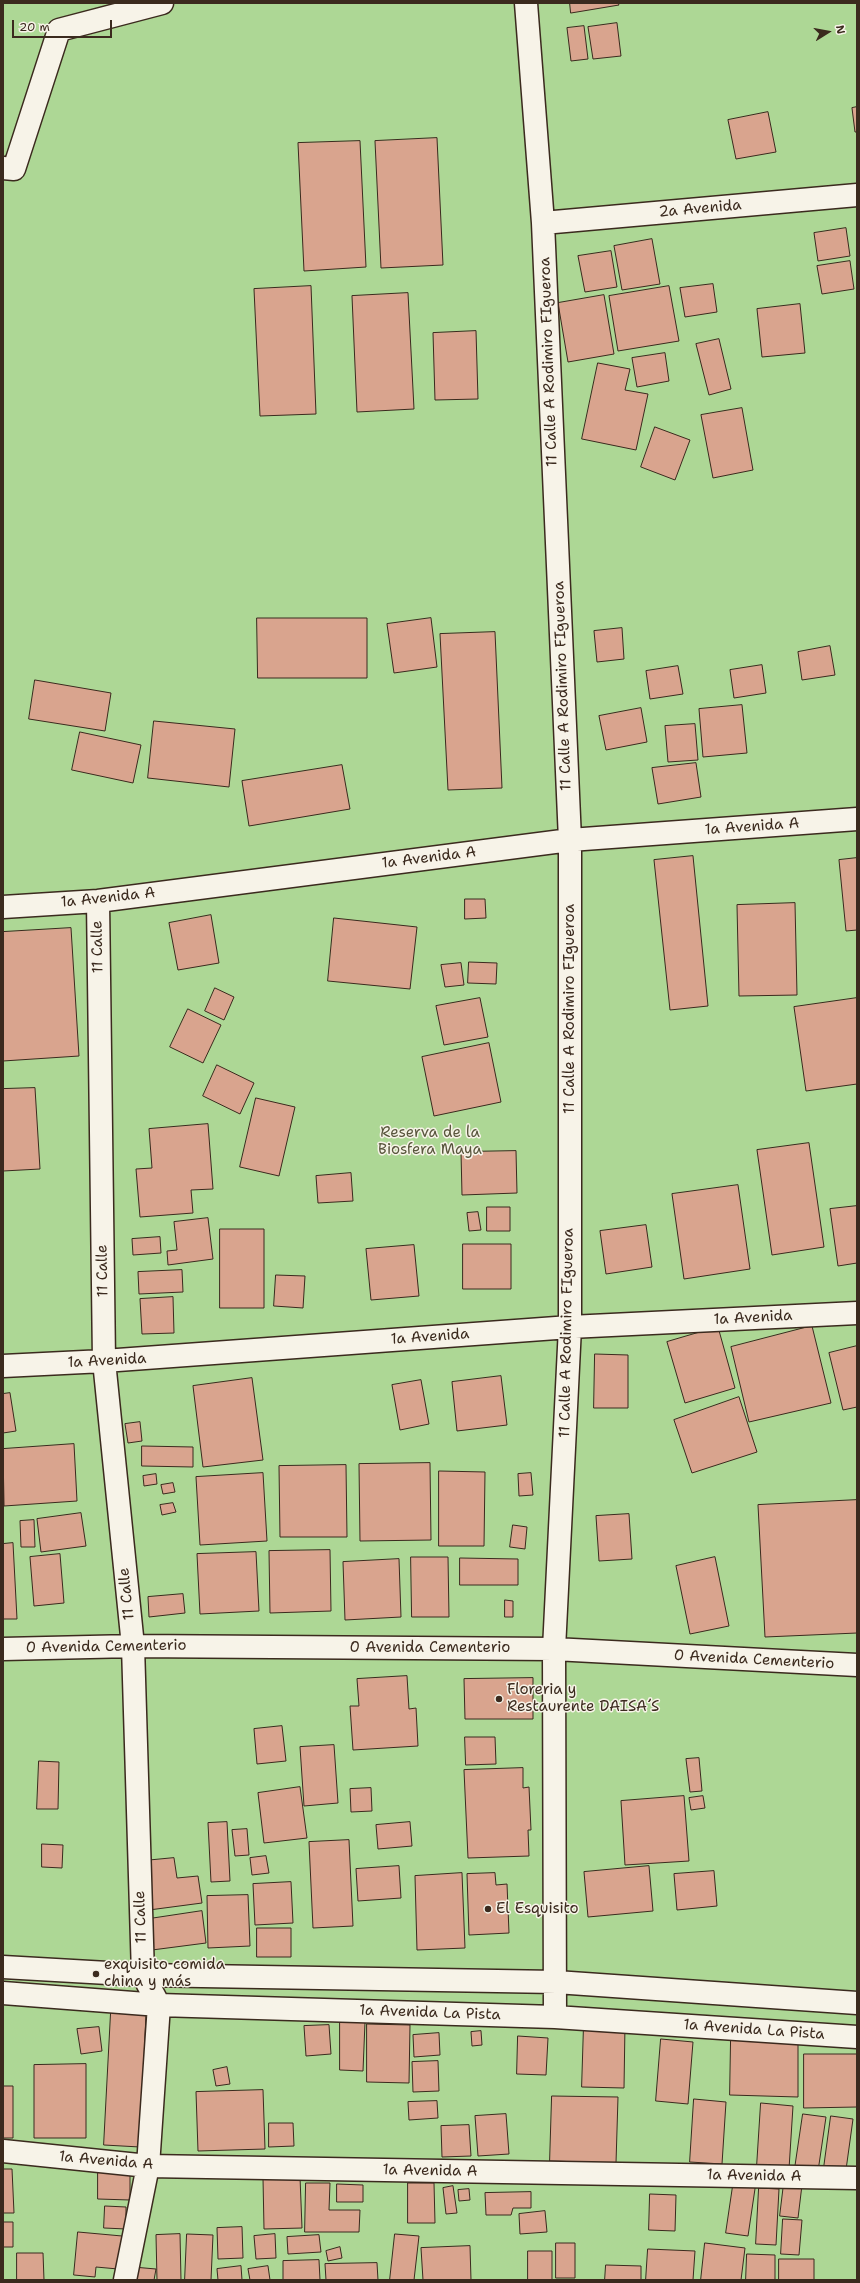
<!DOCTYPE html>
<html>
<head>
<meta charset="utf-8">
<style>
	body { margin:0 }
	#map { position:relative; width:860px; height:2283px; overflow:hidden; background:#eedbcd; font-family:"Shantell Sans",sans-serif }
	canvas { display:block }
	.frame { position:absolute; inset:0; border:4px solid #3b2a1e; pointer-events:none }
	.north { position:absolute; left:808px; top:12px; width:40px; height:40px; -webkit-text-stroke:3px #f7f3e8; paint-order:stroke; rotate:79deg; font-size:11px; font-weight:700; line-height:16px; text-align:center; color:#3b2a1e }
	.north::after { content:''; display:block; margin:auto; width:14px; height:18px; background:#3b2a1e; clip-path:polygon(50% 0,100% 100%,50% 72%,0 100%) }
	.scale { position:absolute; left:12px; top:20px; width:100px; height:18px; box-sizing:border-box; border:2px solid #3b2a1e; border-top:0; padding-left:5px; font-size:12px; line-height:14px; white-space:nowrap; color:#3b2a1e; -webkit-text-stroke:3px #f7f3e8; paint-order:stroke }
</style>
</head>
<body>
<div id="map">
<canvas width="860" height="2283"></canvas>
<div class="frame"></div>
<div class="north">N</div>
<div class="scale">20 m</div>
</div>
<script>
const context = document.querySelector('canvas').getContext('2d');
context.lineJoin = 'round';
function fillPath(path, color) { context.fillStyle = color; context.fill(path, 'evenodd'); }
function strokePath(path, color, width, dash) { context.strokeStyle = color; context.lineWidth = width; context.lineCap = dash ? 'butt' : 'round'; context.setLineDash(dash || []); context.stroke(path); }
function write(font, color, halo, rows, align = 'center') {
  context.font = font + ' "Shantell Sans",sans-serif'; context.lineWidth = 3; context.setLineDash([]); context.textBaseline = 'middle'; context.strokeStyle = halo; context.fillStyle = color; for (const [text, x, y, turn = 0] of rows) {
    context.save(); context.translate(x, y); context.rotate((+turn || 0) * Math.PI / 180); context.textAlign = isNaN(turn) ? turn : align; if (halo) context.strokeText(text, 0, 0); context.fillText(text, 0, 0); context.restore();
  }
}
fillPath(new Path2D(`
	M3,3H857V2280H3Z`), '#add795');
const building = new Path2D(`
	M570,3H618L619,5L571,13Z
	M617,23L621,56L593,59L588,27Z
	M584,26L588,59L571,61L567,28Z
	M857,107V132H855L852,108Z
	M768,112L776,152L736,159L728,120Z
	M437,138L443,265L381,268L375,141Z
	M360,141L366,267L304,271L298,143Z
	M846,228L850,256L818,261L814,233Z
	M652,239L660,284L622,290L614,246Z
	M611,251L617,287L585,292L578,256Z
	M850,261L854,289L822,294L817,266Z
	M713,284L717,312L685,317L680,288Z
	M311,286L316,414L260,416L254,289Z
	M669,286L679,341L618,351L609,296Z
	M408,293L414,409L357,412L352,296Z
	M604,295L614,354L568,362L558,303Z
	M800,304L805,353L762,357L757,309Z
	M476,331L478,399L435,400L433,333Z
	M719,339L731,389L709,395L696,344Z
	M665,353L669,381L637,387L632,358Z
	M598,363L630,369L625,390L648,394L636,450L582,439Z
	M742,408L753,470L713,478L701,415Z
	M655,427L690,440L675,480L641,467Z
	M257,618H367V678H258Z
	M431,618L437,667L394,673L387,624Z
	M622,628L624,659L597,662L594,631Z
	M495,632L502,788L448,790L440,634Z
	M830,646L835,675L802,680L798,652Z
	M762,665L766,693L734,698L730,670Z
	M678,666L683,694L650,699L646,671Z
	M35,680L111,693L105,731L29,719Z
	M742,705L747,753L703,757L699,709Z
	M641,708L647,742L606,750L599,716Z
	M154,721L235,729L229,787L148,778Z
	M695,724L698,760L668,762L665,726Z
	M80,732L141,745L133,783L72,770Z
	M696,763L701,797L658,804L652,768Z
	M342,765L350,809L249,826L242,781Z
	M693,856L708,1006L670,1010L654,860Z
	M857,858V930L846,931L839,860Z
	M465,899H485L486,918L465,919Z
	M795,903L797,995L739,996L737,905Z
	M211,915L219,963L178,970L169,923Z
	M334,918L417,927L410,989L328,981Z
	M71,928L79,1056L3,1061V932Z
	M469,962L497,963L496,984L468,983Z
	M461,963L464,985L445,987L441,965Z
	M215,988L234,997L224,1020L205,1011Z
	M480,998L488,1037L444,1045L436,1006Z
	M857,998V1084L806,1091L794,1007Z
	M188,1009L221,1025L203,1063L170,1047Z
	M489,1043L501,1102L434,1116L422,1057Z
	M217,1065L254,1083L240,1114L203,1096Z
	M35,1088L40,1169L3,1171V1089Z
	M256,1098L295,1107L279,1176L240,1167Z
	M208,1124L213,1189L191,1190L193,1213L140,1217L136,1169L152,1168L149,1129Z
	M809,1143L824,1247L772,1255L757,1150Z
	M516,1151L517,1193L462,1195L461,1152Z
	M351,1173L353,1201L318,1203L316,1176Z
	M738,1185L750,1269L684,1279L672,1194Z
	M857,1206V1263L838,1266L830,1209Z
	M487,1207H510V1231H487Z
	M478,1212L481,1230L469,1231L467,1213Z
	M208,1218L213,1259L168,1265L167,1251L177,1250L174,1222Z
	M646,1225L652,1267L606,1274L600,1231Z
	M220,1229H264V1308H220Z
	M160,1237L161,1253L133,1255L132,1239Z
	M463,1244H511V1289H463Z
	M414,1245L419,1296L371,1300L366,1249Z
	M182,1270L183,1292L139,1294L138,1272Z
	M276,1275L305,1276L303,1308L274,1306Z
	M173,1297L174,1333L142,1334L140,1299Z
	M812,1326L831,1403L749,1422L731,1347Z
	M718,1327L735,1388L685,1403L667,1342Z
	M857,1346V1407L843,1410L829,1353Z
	M595,1354L628,1355V1408H594Z
	M501,1376L507,1425L457,1431L452,1382Z
	M252,1378L263,1460L203,1467L193,1386Z
	M421,1380L429,1424L400,1430L392,1385Z
	M10,1393L16,1431L3,1433V1394Z
	M739,1397L757,1452L692,1473L674,1420Z
	M140,1422L142,1441L128,1443L125,1424Z
	M74,1444L77,1501L4,1506L3,1449Z
	M142,1446L193,1447V1467L142,1466Z
	M430,1463L431,1540L360,1541L359,1464Z
	M346,1465L347,1537H280L279,1466Z
	M439,1471L485,1472L484,1546H439Z
	M263,1473L267,1541L200,1545L196,1477Z
	M531,1473L533,1495L519,1496L518,1474Z
	M156,1474L157,1484L144,1486L143,1476Z
	M173,1483L175,1492L163,1494L161,1485Z
	M857,1500V1633L765,1637L758,1505Z
	M173,1503L176,1512L162,1515L160,1505Z
	M81,1513L86,1546L41,1552L37,1519Z
	M629,1514L632,1559L599,1561L596,1516Z
	M34,1520L35,1547H21L20,1521Z
	M513,1525L527,1527L525,1549L510,1547Z
	M13,1543L17,1619H3V1544Z
	M330,1550L331,1611L270,1613L269,1551Z
	M256,1552L259,1611L200,1614L197,1554Z
	M60,1554L64,1603L34,1606L30,1557Z
	M411,1557H448L449,1617H412Z
	M715,1557L729,1626L690,1634L676,1566Z
	M460,1558L518,1559V1585H460Z
	M399,1559L401,1617L345,1620L343,1562Z
	M183,1594L185,1613L149,1617L148,1597Z
	M505,1600L513,1601V1617H505Z
	M407,1676L409,1709L416,1708L418,1746L353,1750L350,1706H359L357,1679Z
	M533,1678V1719H465L464,1679Z
	M282,1726L286,1761L257,1764L254,1729Z
	M465,1737H495L496,1764L466,1765Z
	M334,1745L338,1803L304,1806L300,1747Z
	M699,1758L702,1791L690,1792L686,1759Z
	M39,1761L59,1762L58,1809H37Z
	M523,1768V1788L529,1787L531,1830H528L529,1856L468,1858L464,1770Z
	M300,1787L307,1838L264,1843L258,1793Z
	M371,1788L372,1811L351,1812L350,1789Z
	M684,1796L689,1861L625,1865L621,1801Z
	M703,1796L705,1808L691,1810L689,1798Z
	M227,1822L230,1881L211,1882L208,1823Z
	M410,1822L412,1846L378,1849L376,1825Z
	M247,1829L249,1855L235,1856L232,1830Z
	M349,1840L353,1926L313,1928L309,1842Z
	M42,1844L63,1845L62,1868L42,1867Z
	M266,1856L269,1873L252,1875L250,1858Z
	M174,1858L177,1878L198,1876L202,1903L149,1910L143,1861Z
	M399,1866L401,1898L358,1901L356,1869Z
	M649,1866L653,1911L588,1917L584,1872Z
	M714,1871L717,1906L677,1910L674,1874Z
	M462,1873L465,1948L417,1950L415,1876Z
	M495,1873L496,1885L507,1884L509,1933L469,1935L467,1874Z
	M291,1882L293,1923L255,1925L253,1884Z
	M248,1895L250,1946L208,1948L207,1896Z
	M202,1911L206,1943L152,1950L149,1919Z
	M257,1928H291V1957H257Z
	M111,2012L146,2014L140,2147L104,2145Z
	M340,2021L365,2022L363,2071L340,2070Z
	M584,2023L625,2024L624,2088L582,2087Z
	M367,2024L410,2025L409,2083L367,2082Z
	M329,2025L331,2054L306,2056L304,2026Z
	M99,2027L102,2051L81,2054L77,2029Z
	M481,2031L482,2045L472,2046L471,2032Z
	M439,2033L440,2055L414,2057L413,2035Z
	M518,2036L548,2038L546,2075L517,2074Z
	M731,2038L798,2040V2097L730,2095Z
	M661,2039L693,2042L688,2104L656,2101Z
	M804,2054H857V2107L804,2108Z
	M438,2061L439,2091L413,2092L412,2062Z
	M86,2064V2138H34V2065Z
	M227,2067L230,2084L216,2086L213,2070Z
	M3,2086H13V2138H3Z
	M263,2090L265,2149L198,2151L196,2092Z
	M552,2096L618,2097L616,2163L550,2161Z
	M694,2099L726,2102L722,2164L690,2162Z
	M437,2101L438,2118L409,2120L408,2102Z
	M761,2103L793,2106L789,2169L757,2166Z
	M506,2114L509,2154L478,2156L475,2116Z
	M803,2114L826,2117L817,2178L794,2175Z
	M831,2116L853,2119L845,2177L823,2175Z
	M269,2123H293L294,2146L269,2147Z
	M469,2125L471,2156L442,2157L441,2126Z
	M98,2168L130,2169V2200L98,2199Z
	M3,2169H12L14,2213H3Z
	M300,2177L302,2228L264,2229L263,2178Z
	M734,2179L756,2182L748,2236L726,2233Z
	M306,2183H330L329,2210H360L359,2232H305Z
	M408,2183H434L435,2223H408Z
	M784,2183L802,2185L798,2218L780,2216Z
	M337,2184L363,2185V2202H337Z
	M453,2186L457,2213L446,2214L443,2188Z
	M759,2188L779,2189L776,2245L756,2244Z
	M469,2189L470,2200L459,2201L458,2190Z
	M531,2192V2208H513L511,2215H486L485,2193Z
	M650,2194L676,2195L675,2231L649,2230Z
	M105,2206L126,2207V2229L104,2228Z
	M545,2211L547,2232L520,2234L519,2214Z
	M783,2219L802,2220L799,2255L781,2254Z
	M3,2222H13V2247H3Z
	M242,2227L243,2258L218,2259L217,2228Z
	M78,2232L122,2236L118,2269L96,2267L95,2277L74,2275Z
	M180,2234L181,2280H157L156,2235Z
	M187,2234L213,2235L211,2280H185Z
	M275,2234L276,2258L256,2259L254,2236Z
	M395,2234L419,2236L414,2280H390Z
	M319,2235L321,2252L288,2254L287,2237Z
	M556,2243H575V2278H556Z
	M705,2243L745,2248L741,2280H701Z
	M470,2246L471,2280H423L421,2248Z
	M340,2247L342,2258L328,2261L326,2251Z
	M648,2249L695,2251L693,2280H646Z
	M528,2251H552V2280H528Z
	M17,2253H43L44,2280H17Z
	M747,2254L775,2255V2280H746Z
	M779,2259H814V2280H779Z
	M319,2260L320,2280H283V2261Z
	M377,2263L378,2280H326L325,2264Z
	M606,2265L641,2266V2280H605Z
	M241,2266L242,2280H218L217,2269Z
	M268,2266L270,2280H250L248,2269Z
	M133,2267L156,2269L154,2280H131Z`);
fillPath(building, '#d9a48e');
strokePath(building, '#3b2a1e', 1);
const minor = new Path2D(`
	M526,3L543,223L570,840V1327L554,1649L555,2017
	M3,168L14,169L59,30L162,3
	M543,223L857,195
	M98,901L104,1361L133,1646L143,1975L159,2005L148,2166L125,2280
	M3,907L98,901L570,840L857,819
	M3,1366L104,1361L570,1327L857,1313
	M3,1649L133,1646L554,1649L857,1665
	M3,1967L143,1975L556,1982L857,2003
	M3,1993L159,2005L555,2017L857,2037
	M3,2151L148,2166L857,2178`);
strokePath(minor, '#3b2a1e', 25);
strokePath(minor, '#f7f3e8', 22);
for (const [x, y, r, color] of [
	[499,1699,4,"#3b2a1e"],
	[488,1909,4,"#3b2a1e"],
	[96,1974,4,"#3b2a1e"]
]) { const dot = new Path2D(); dot.arc(x, y, r, 0, 2 * Math.PI); context.fillStyle = color; context.fill(dot); strokePath(dot, '#f7f3e8', 1.5); }
write('15px', '#3b2a1e', '#f7f3e8', [
	["2a Avenida",700,209,-5],
	["11 Calle A Rodimiro FIgueroa",549,362,-92],
	["11 Calle A Rodimiro FIgueroa",563,686,-92],
	["1a Avenida A",752,827,-4],
	["1a Avenida A",429,858,-7],
	["1a Avenida A",108,898,-6],
	["11 Calle",98,947,-91],
	["11 Calle A Rodimiro FIgueroa",570,1009,-90],
	["11 Calle",103,1271,-91],
	["1a Avenida",753,1318,-3],
	["11 Calle A Rodimiro FIgueroa",567,1333,-89],
	["1a Avenida",430,1337,-4],
	["1a Avenida",107,1361,-3],
	["11 Calle",127,1594,-96],
	["0 Avenida Cementerio",106,1647,-1],
	["0 Avenida Cementerio",430,1648],
	["0 Avenida Cementerio",754,1660,3],
	["11 Calle",141,1917,-92],
	["1a Avenida La Pista",430,2013,2],
	["1a Avenida La Pista",754,2030,4],
	["1a Avenida A",106,2161,5],
	["1a Avenida A",430,2171,1],
	["1a Avenida A",754,2176,1]
]);
write('15px', '#58553c', '#f7f3e8', [
	["Reserva de la",430,1133],
	["Biosfera Maya",430,1150]
]);
write('15px', '#3b2a1e', '#f7f3e8', [
	["Floreria y",507,1690],
	["Restaurente DAISA´S",507,1707],
	["El Esquisito",496,1909],
	["exquisito comida",104,1965],
	["china y más",104,1982]
], 'left');
</script>
</body>
</html>
